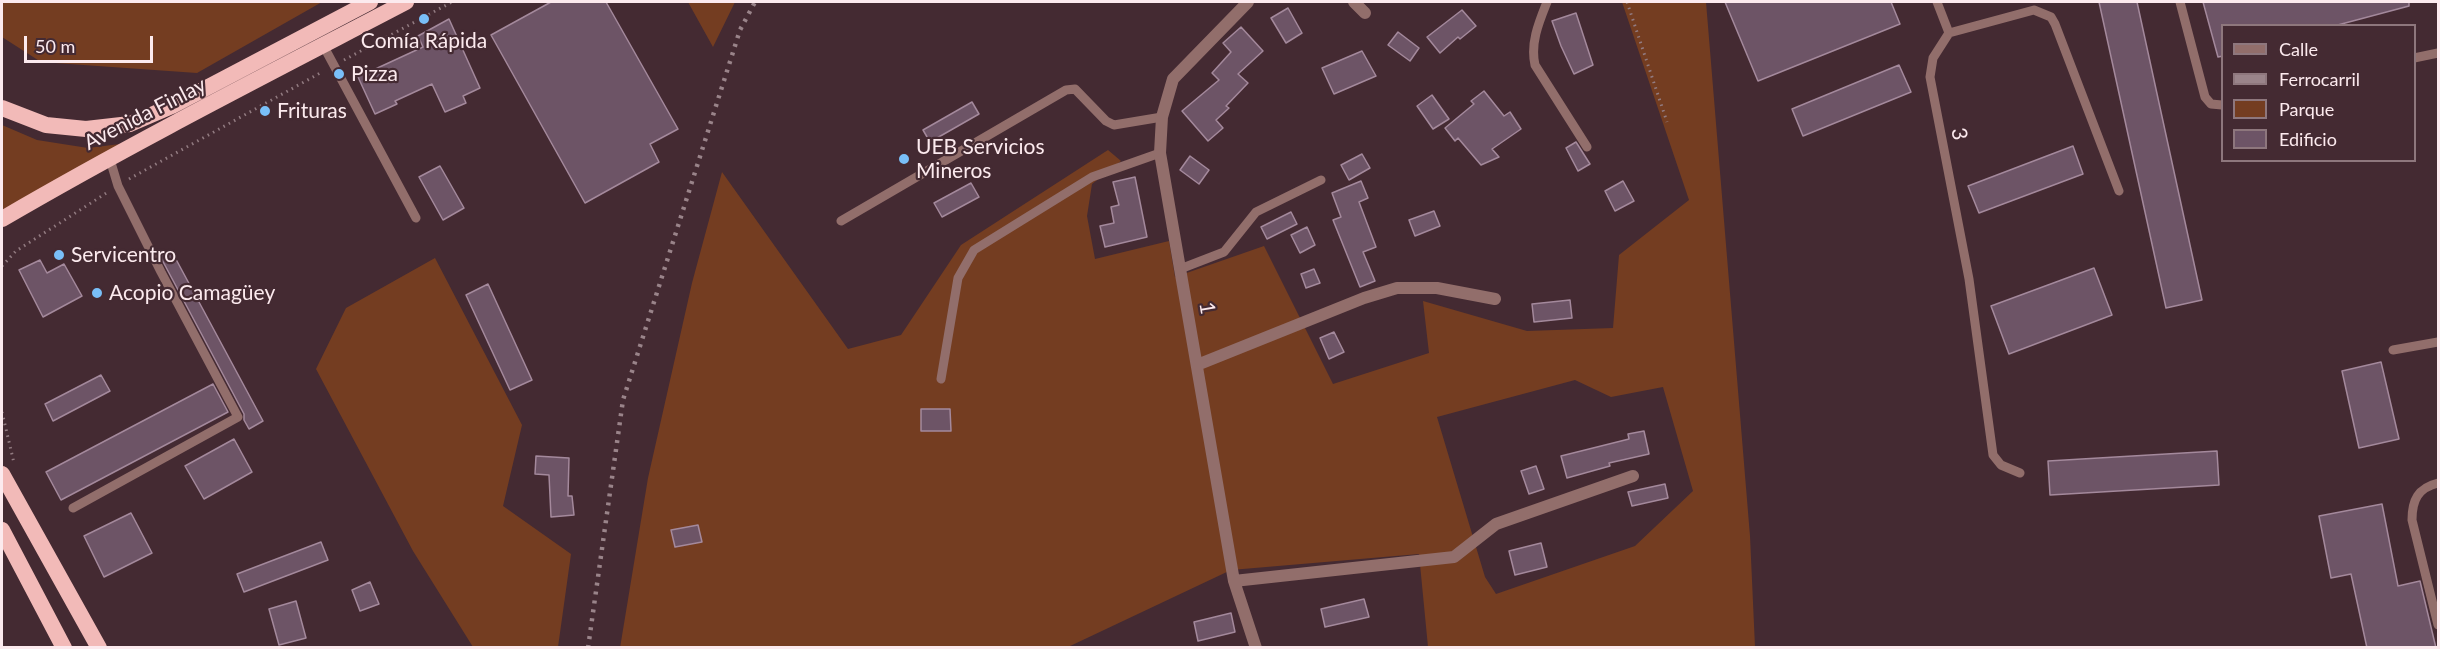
<!DOCTYPE html>
<html>
<head>
<meta charset="utf-8">
<style>
	body { margin:0 }
	#map { position:relative; width:2440px; height:649px; overflow:hidden; background:#442a32; font-family:Lato,sans-serif }
	canvas { display:block }
	.frame { position:absolute; inset:0; border:3px solid #fceaee; pointer-events:none }
	.legend { position:absolute; left:2221px; top:24px; width:195px; height:138px; box-sizing:border-box; background:#442a32; border:2px solid #8e777d; margin:0; padding:8px 10px; list-style:none; font-size:18px; color:#fceaee }
	.legend li { display:flex; align-items:center; gap:12px; height:30px }
	.legend b { width:30px; border:2px solid #8e777d }
	.scale { position:absolute; left:24px; top:36px; width:129px; height:27px; box-sizing:border-box; border:3px solid #fceaee; border-top:0; padding-left:8px; font-size:18px; line-height:21px; white-space:nowrap; color:#fceaee; -webkit-text-stroke:4px #442a32; paint-order:stroke }
</style>
</head>
<body>
<div id="map">
<canvas width="2440" height="649"></canvas>
<div class="frame"></div>
<ul class="legend">
<li><b style="height:8px;background:#926e6b"></b>Calle</li>
<li><b style="height:8px;background:#9a848a"></b>Ferrocarril</li>
<li><b style="height:16px;background:#743d21"></b>Parque</li>
<li><b style="height:16px;background:#6d5466"></b>Edificio</li>
</ul>
<div class="scale">50 m</div>
</div>
<script>
const context = document.querySelector('canvas').getContext('2d');
context.lineJoin = 'round';
function fillPath(path, color) { context.fillStyle = color; context.fill(path, 'evenodd'); }
function strokePath(path, color, width, dash) { context.strokeStyle = color; context.lineWidth = width; context.lineCap = dash ? 'butt' : 'round'; context.setLineDash(dash || []); context.stroke(path); }
function write(font, color, halo, rows, align = 'center') {
  context.font = font + ' Lato,sans-serif'; context.lineWidth = 4.5; context.setLineDash([]); context.textBaseline = 'middle'; context.strokeStyle = halo; context.fillStyle = color; for (const [text, x, y, turn = 0] of rows) {
    context.save(); context.translate(x, y); context.rotate((+turn || 0) * Math.PI / 180); context.textAlign = isNaN(turn) ? turn : align; if (halo) context.strokeText(text, 0, 0); context.fillText(text, 0, 0); context.restore();
  }
}
fillPath(new Path2D(`
	M2,2H322L197,73L41,62L2,37Z
	M688,2H735L713,47Z
	M1622,2H1706L1750,536L1755,647H1428L1419,554L1231,570L1068,647L620,648L648,478L692,283L722,172L848,349L901,335L961,245L1108,150L1121,161L1092,184L1087,216L1095,259L1169,241L1175,277L1264,246L1333,384L1429,353L1423,301L1527,331L1613,328L1619,255L1689,200ZM1575,380L1611,397L1663,387L1693,491L1635,546L1496,594L1485,577L1437,417Z
	M2,125L37,140L88,148L144,141L2,220Z
	M435,258L522,425L503,506L571,554L558,647H473L413,551L316,369L346,308Z`), '#743d21');
const building = new Path2D(`
	M551,2H606L678,129L650,144L659,162L585,203L491,35Z
	M1725,2H1891L1900,24L1758,81Z
	M2099,2H2137L2202,300L2166,308Z
	M2203,2H2409V6L2334,26H2223V56L2218,57Z
	M1288,8L1302,33L1286,43L1271,18Z
	M1462,10L1476,26L1460,39L1458,37L1440,53L1427,37Z
	M1576,13L1593,65L1574,74L1561,46L1552,21Z
	M449,19L480,88L463,96L466,103L445,112L432,84L395,101L397,104L375,114L358,77L423,47L418,36Z
	M1241,27L1263,51L1238,74L1248,83L1226,106L1229,108L1216,120L1223,128L1208,141L1182,111L1219,80L1212,73L1231,52L1223,43Z
	M1398,32L1419,48L1410,61L1388,45Z
	M1362,51L1376,76L1334,94L1322,68Z
	M1899,65L1911,92L1803,136L1792,109Z
	M1484,91L1504,116L1510,112L1521,129L1492,149L1499,157L1481,165L1458,138L1455,141L1445,128L1474,104L1471,101Z
	M1432,95L1449,119L1433,129L1417,106Z
	M972,102L979,114L930,142L923,130Z
	M1576,142L1590,164L1578,171L1566,148Z
	M2073,146L2083,174L1979,213L1968,186Z
	M1362,154L1370,168L1349,180L1341,165Z
	M1190,156L1209,170L1199,184L1180,170Z
	M440,166L464,208L443,220L419,177Z
	M1135,177L1147,237L1105,247L1100,226L1114,223L1111,207L1119,205L1113,182Z
	M1361,181L1368,198L1359,202L1376,247L1363,252L1375,281L1360,287L1333,220L1341,217L1332,193Z
	M1623,181L1634,201L1615,211L1605,191Z
	M971,183L979,197L942,217L934,203Z
	M1434,211L1440,226L1415,236L1409,220Z
	M1291,212L1297,224L1267,239L1261,227Z
	M1307,227L1315,245L1300,253L1291,235Z
	M171,250L263,421L249,429L244,420V414L160,256Z
	M40,260L47,273L64,264L82,296L43,317L19,270Z
	M2094,268L2112,315L2009,354L1991,306Z
	M1314,269L1320,283L1306,288L1301,274Z
	M488,284L532,380L510,390L466,295Z
	M1570,300L1572,318L1534,322L1532,304Z
	M1334,332L1344,352L1329,359L1320,338Z
	M2381,362L2399,439L2359,448L2342,371Z
	M101,375L110,391L53,421L45,404Z
	M213,384L228,412L61,500L46,472Z
	M921,409H950L951,431H921Z
	M1644,431L1649,454L1609,463L1610,466L1567,478L1561,456L1629,439L1628,434Z
	M234,439L252,472L204,499L185,466Z
	M2217,451L2219,485L2050,495L2048,461Z
	M536,456L569,458L568,496H572L574,515L551,517L549,475L535,474Z
	M1536,466L1544,489L1529,494L1521,471Z
	M1665,484L1668,498L1632,506L1628,492Z
	M2382,504L2398,586L2420,581L2436,648H2367L2351,574L2331,578L2319,516Z
	M131,513L152,553L104,577L84,536Z
	M698,525L702,542L675,547L671,530Z
	M321,542L328,560L244,592L237,574Z
	M1541,543L1547,567L1515,575L1509,551Z
	M370,582L379,604L360,611L352,590Z
	M1364,599L1369,617L1325,627L1321,609Z
	M296,601L306,638L279,645L269,609Z
	M1231,613L1235,632L1198,641L1194,622Z`);
fillPath(building, '#6d5466');
strokePath(building, '#a4899c', 1.5);
strokePath(new Path2D(`
	M1627,2L1667,122
	M344,60L452,2
	M129,179L322,72
	M2,266L16,251L108,192
	M2,412L14,463`), '#927b81', 3, [1.5, 4.5]);
strokePath(new Path2D(`
	M1547,2C1539,22 1530,43 1535,65L1587,147
	M1937,2L1949,33L1933,58L1930,77L1969,279L1993,455L2001,465L2020,473
	M2180,2L2205,97L2211,104L2222,105
	M1949,33L2034,10L2051,17L2055,24L2119,191
	M323,45L416,218
	M2414,58L2438,53
	M841,221L1066,90L1075,89L1106,121L1114,125L1162,117
	M1180,269L1224,252L1256,212L1321,180
	M2393,350L2438,342
	M941,379L958,278L974,250L1092,177L1160,153
	M2438,483C2418,488 2412,500 2412,520L2438,625
	M73,508L238,417L161,272L118,186L109,156`), '#926e6b', 9);
strokePath(new Path2D(`
	M1248,2L1173,79L1162,117L1160,153L1234,581L1256,648
	M1354,2L1365,13
	M1197,365L1364,298L1397,288H1437L1495,299
	M1234,581L1454,557L1496,524L1633,476`), '#926e6b', 12);
strokePath(new Path2D(`
	M2,108L46,125L86,129L130,124L172,106L370,2
	M2,219C134,142 270,73 406,2
	M2,474L99,648
	M2,530L64,648`), '#f2bab8', 16);
strokePath(new Path2D(`
	M588,648L623,400L740,30L755,2`), '#9a848a', 4.5, [3, 6]);
for (const [x, y, r, color] of [
	[424,19,6,"#79bff8"],
	[339,74,6,"#79bff8"],
	[265,111,6,"#79bff8"],
	[904,159,6,"#79bff8"],
	[59,255,6,"#79bff8"],
	[97,293,6,"#79bff8"]
]) { const dot = new Path2D(); dot.arc(x, y, r, 0, 2 * Math.PI); context.fillStyle = color; context.fill(dot); strokePath(dot, '#442a32', 2); }
write('21px', '#fceaee', '#442a32', [
	["Comía Rápida",424,41,"center"],
	["Pizza",351,74],
	["Frituras",277,111],
	["UEB Servicios",916,147],
	["Mineros",916,171],
	["Servicentro",71,255],
	["Acopio Camagüey",109,293]
], 'left');
write('21px', '#fceaee', '#442a32', [
	["Avenida Finlay",145,114,-27],
	["3",1959,134,79],
	["1",1207,308,80]
]);
</script>
</body>
</html>
